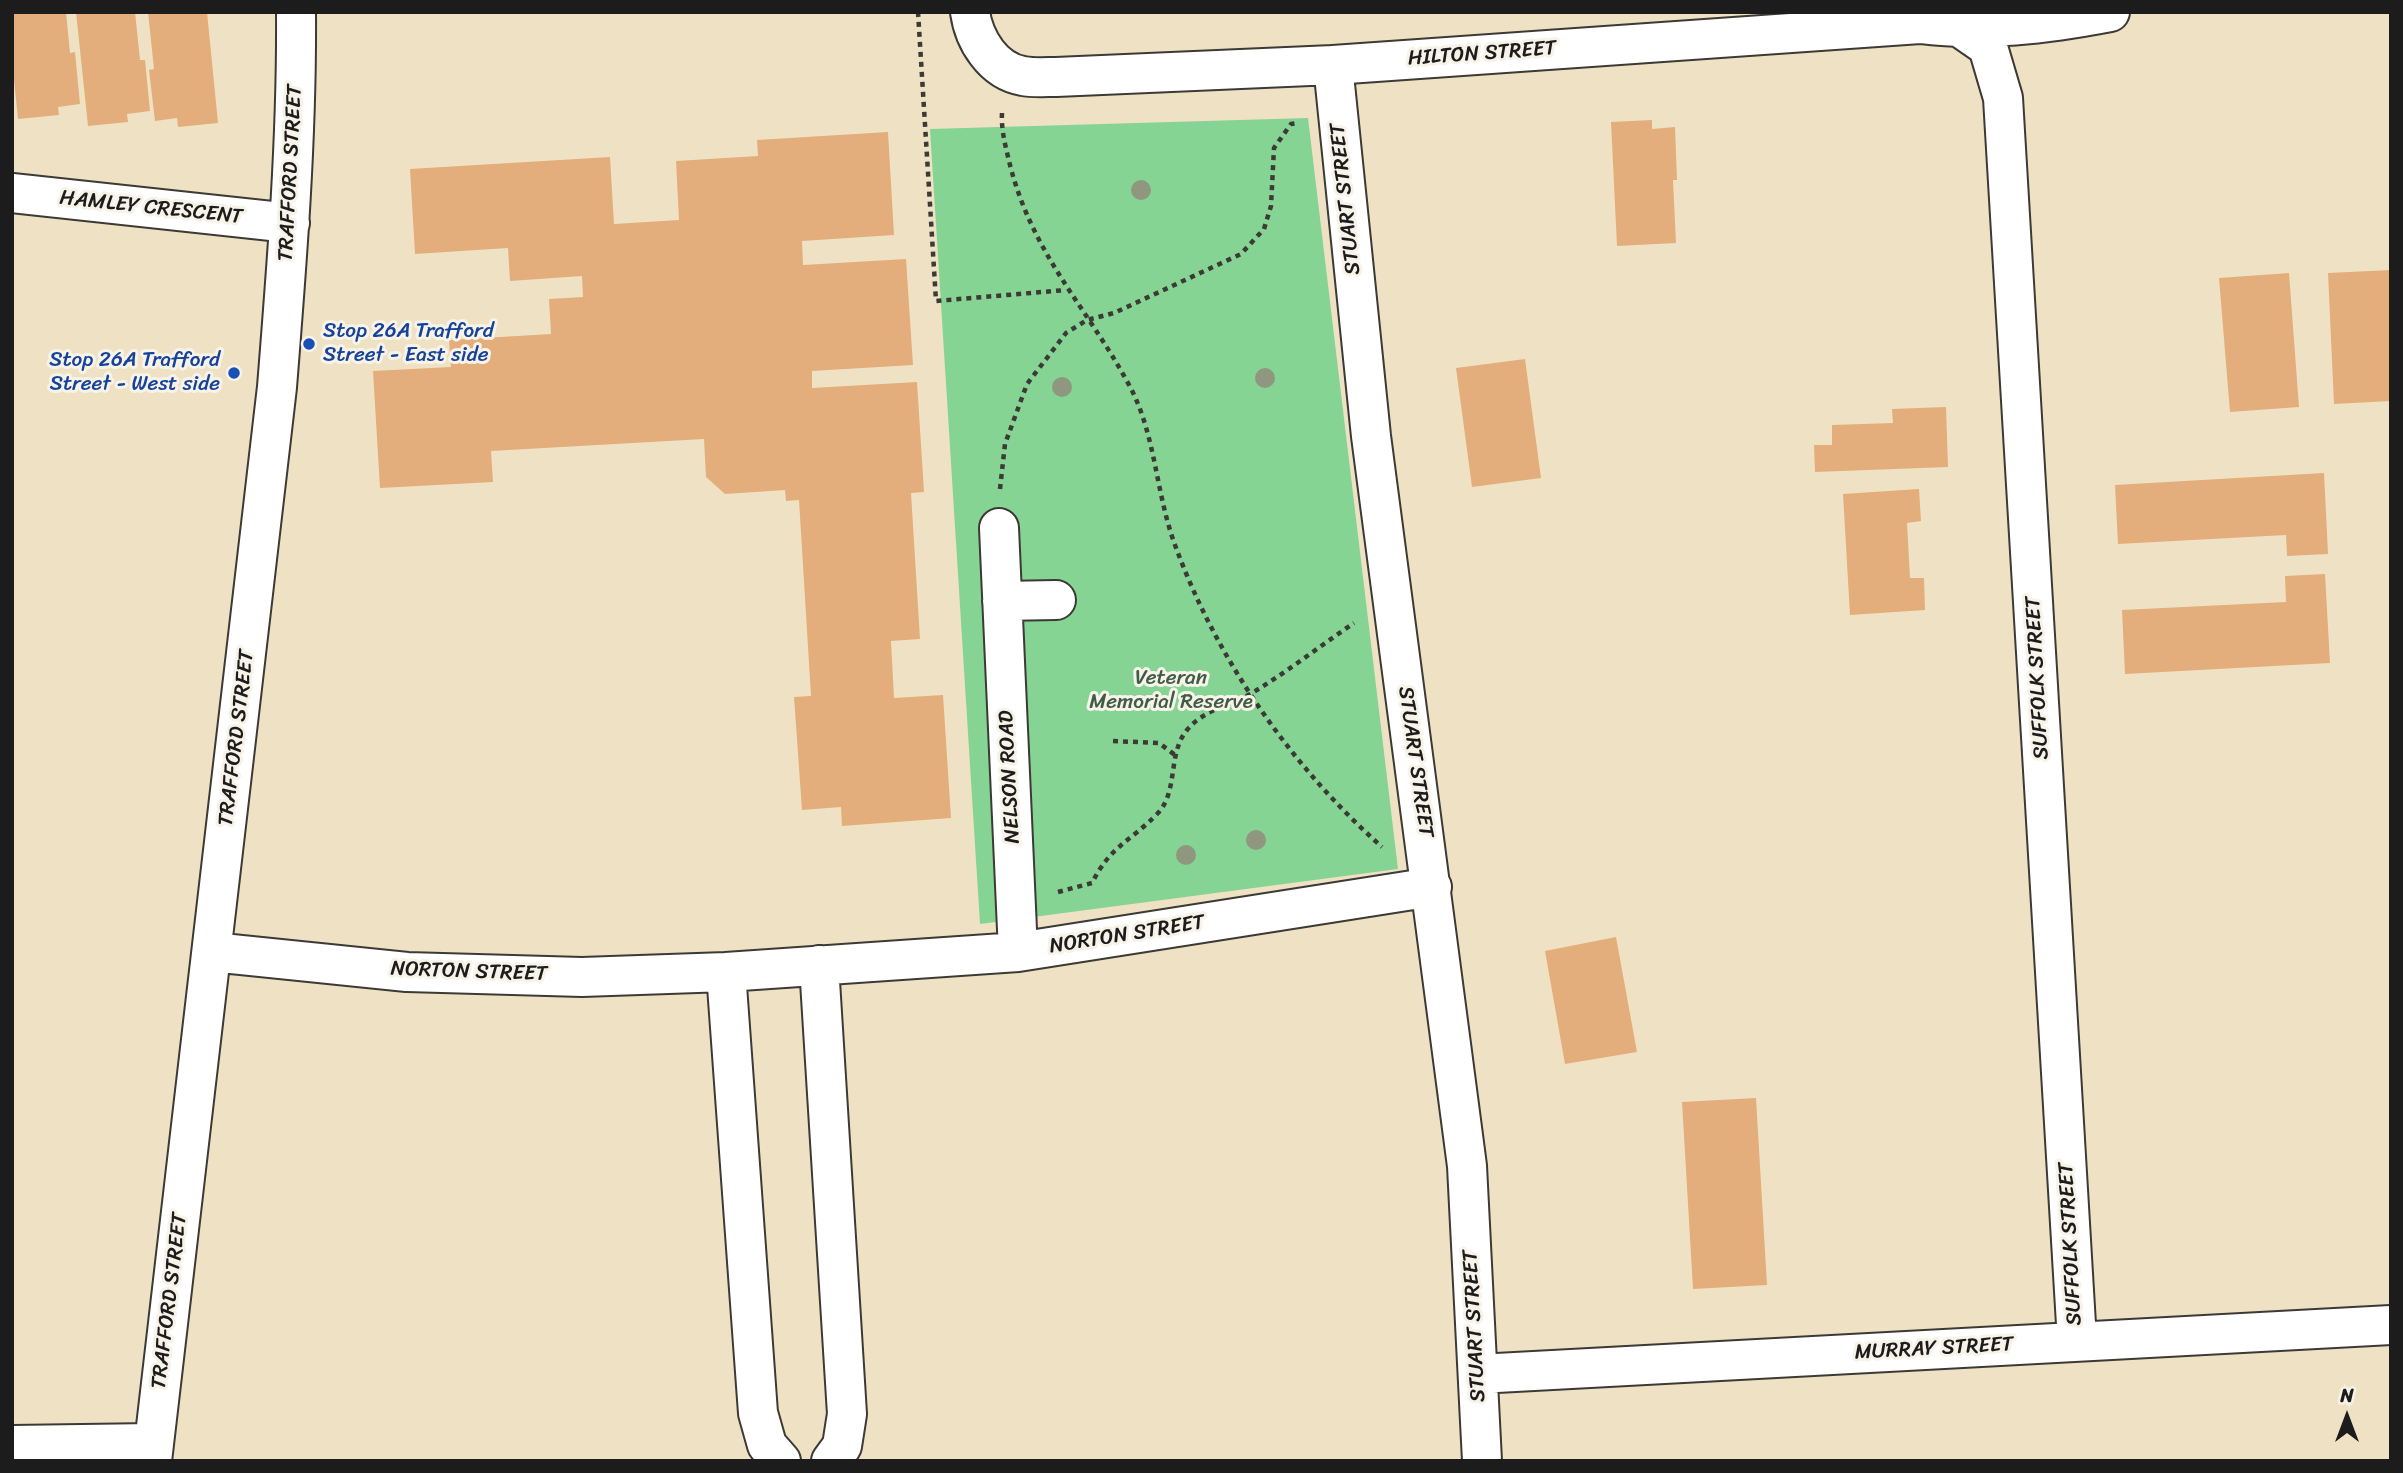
<!DOCTYPE html>
<html>
<head>
<meta charset="utf-8">
<style>
	body { margin:0 }
	#map { position:relative; width:2403px; height:1473px; overflow:hidden; background:#efe2c4; font-family:Sriracha,sans-serif }
	canvas { display:block }
	.frame { position:absolute; inset:0; border:14px solid #1c1c1c; pointer-events:none }
	.north { position:absolute; left:2312px; top:1382px; width:70px; height:70px; -webkit-text-stroke:5px #f7f3e8; paint-order:stroke; rotate:0deg; font-size:19px; font-weight:700; line-height:28px; text-align:center; color:#1c1c1c }
	.north::after { content:''; display:block; margin:auto; width:24px; height:32px; background:#1c1c1c; clip-path:polygon(50% 0,100% 100%,50% 72%,0 100%) }
</style>
</head>
<body>
<div id="map">
<canvas width="2403" height="1473"></canvas>
<div class="frame"></div>
<div class="north">N</div>
</div>
<script>
const context = document.querySelector('canvas').getContext('2d');
context.lineJoin = 'round';
function fillPath(path, color) { context.fillStyle = color; context.fill(path, 'evenodd'); }
function strokePath(path, color, width, dash) { context.strokeStyle = color; context.lineWidth = width; context.lineCap = dash ? 'butt' : 'round'; context.setLineDash(dash || []); context.stroke(path); }
function write(font, color, halo, rows, align = 'center') {
  context.font = font + ' Sriracha,sans-serif'; context.lineWidth = 6; context.setLineDash([]); context.textBaseline = 'middle'; context.strokeStyle = halo; context.fillStyle = color; for (const [text, x, y, turn = 0] of rows) {
    context.save(); context.translate(x, y); context.rotate((+turn || 0) * Math.PI / 180); context.textAlign = isNaN(turn) ? turn : align; if (halo) context.strokeText(text, 0, 0); context.fillText(text, 0, 0); context.restore();
  }
}
fillPath(new Path2D(`
	M1308,118L1398,869L980,924L930,129Z`), '#85d494');
fillPath(new Path2D(`
	M12,12H66L70,53L75,52L80,104L58,107L59,115L18,119L12,61Z
	M76,12H135L140,60H145L150,111L127,114L128,122L88,126Z
	M148,12H207L218,123L178,127L177,118L155,121L149,70L154,69Z
	M1652,120V129L1675,127L1677,180H1673L1676,243L1617,246L1611,122Z
	M888,132L894,235L802,241L803,265L906,259L913,365L812,371V388L917,382L924,492L911,493L920,639L891,641L894,698L943,695L951,818L842,826L841,807L802,810L794,697L811,696L799,500L786,501L785,490L725,494L706,477L704,439L491,451L493,482L380,488L373,371L451,367L449,340L551,334L549,299L583,297L582,276L510,281L508,248L415,254L410,169L610,157L614,224L679,220L676,161L758,156L757,140Z
	M2391,270V401L2334,404L2328,273Z
	M2289,273L2299,407L2230,412L2219,278Z
	M1525,359L1541,478L1472,487L1456,368Z
	M1946,407L1948,467L1815,472L1814,445H1832V425L1893,423L1892,409Z
	M2324,473L2328,554L2287,556L2286,535L2118,544L2115,485Z
	M1919,489L1921,521L1907,523L1910,578H1924L1925,610L1850,615L1843,494Z
	M2325,574L2330,663L2125,674L2122,610L2286,602L2285,576Z
	M1616,937L1637,1052L1565,1064L1545,951Z
	M1756,1098L1767,1285L1693,1289L1682,1102Z`), '#e3ae7b');
const minor = new Path2D(`
	M970,12C974,40 993,71 1023,76C1033,78 1046,77 1056,77L1333,65L1920,24C1983,32 2047,24 2110,12
	M1962,29L1988,47L2003,98L2077,1341
	M1333,65L1371,436L1467,1166L1482,1461
	M12,193L290,223
	M999,528L1018,952
	M1002,601L1056,600
	M212,952L407,972L582,977L726,972L1018,952L1432,887
	M819,965L847,1414L842,1446L831,1461
	M726,972L758,1413L767,1445L781,1461
	M1478,1374L2391,1325
	M12,1445L152,1443
	M152,1461L277,387C287,262 297,137 296,12`);
strokePath(minor, '#3c3a35', 42);
strokePath(new Path2D(`
	M918,12L936,301L1066,290
	M1002,113C1001,131 1006,148 1010,165C1033,255 1086,306 1128,383C1156,433 1155,491 1175,545C1217,660 1291,766 1382,847
	M1000,489L1005,444L1027,384L1066,333L1087,320L1114,313L1241,254L1264,229L1271,206L1274,148L1291,124L1297,123
	M1113,741L1159,743L1175,755
	M1058,892L1092,883C1111,845 1130,842 1157,814C1179,792 1167,754 1187,730C1203,710 1231,705 1252,693C1287,672 1320,646 1354,623`), '#3c3a35', 4.5, [5, 5]);
strokePath(minor, '#fff', 38);
context.fillStyle = '#8f987f';
for (const [x, y] of [
	[1141,190],
	[1265,378],
	[1062,387],
	[1256,840],
	[1186,855]
]) { context.beginPath(); context.arc(x, y, 10, 0, 2 * Math.PI); context.fill(); }
for (const [x, y, r, color] of [
	[309,344,7,"#1a4fb4"],
	[234,373,7,"#1a4fb4"]
]) { const dot = new Path2D(); dot.arc(x, y, r, 0, 2 * Math.PI); context.fillStyle = color; context.fill(dot); strokePath(dot, '#f7f3e8', 2.5); }
write('21px', '#1c1c1c', '#f7f3e8', [
	["HILTON STREET",1482,54,-4],
	["TRAFFORD STREET",291,173,-87],
	["STUART STREET",1346,199,-96],
	["HAMLEY CRESCENT",151,208,6],
	["SUFFOLK STREET",2038,678,-93],
	["TRAFFORD STREET",237,738,-83],
	["STUART STREET",1415,762,82],
	["NELSON ROAD",1010,777,-93],
	["NORTON STREET",1127,935,-9],
	["NORTON STREET",469,972,2],
	["SUFFOLK STREET",2071,1244,-93],
	["TRAFFORD STREET",170,1301,-83],
	["STUART STREET",1475,1326,-93],
	["MURRAY STREET",1934,1349,-3]
]);
write('21px', '#164399', '#f7f3e8', [
	["Stop 26A Trafford",323,332],
	["Street - East side",323,356],
	["Stop 26A Trafford",220,361,"right"],
	["Street - West side",220,385,"right"]
], 'left');
write('21px', '#415c46', '#f7f3e8', [
	["Veteran",1171,679],
	["Memorial Reserve",1171,703]
]);
</script>
</body>
</html>
